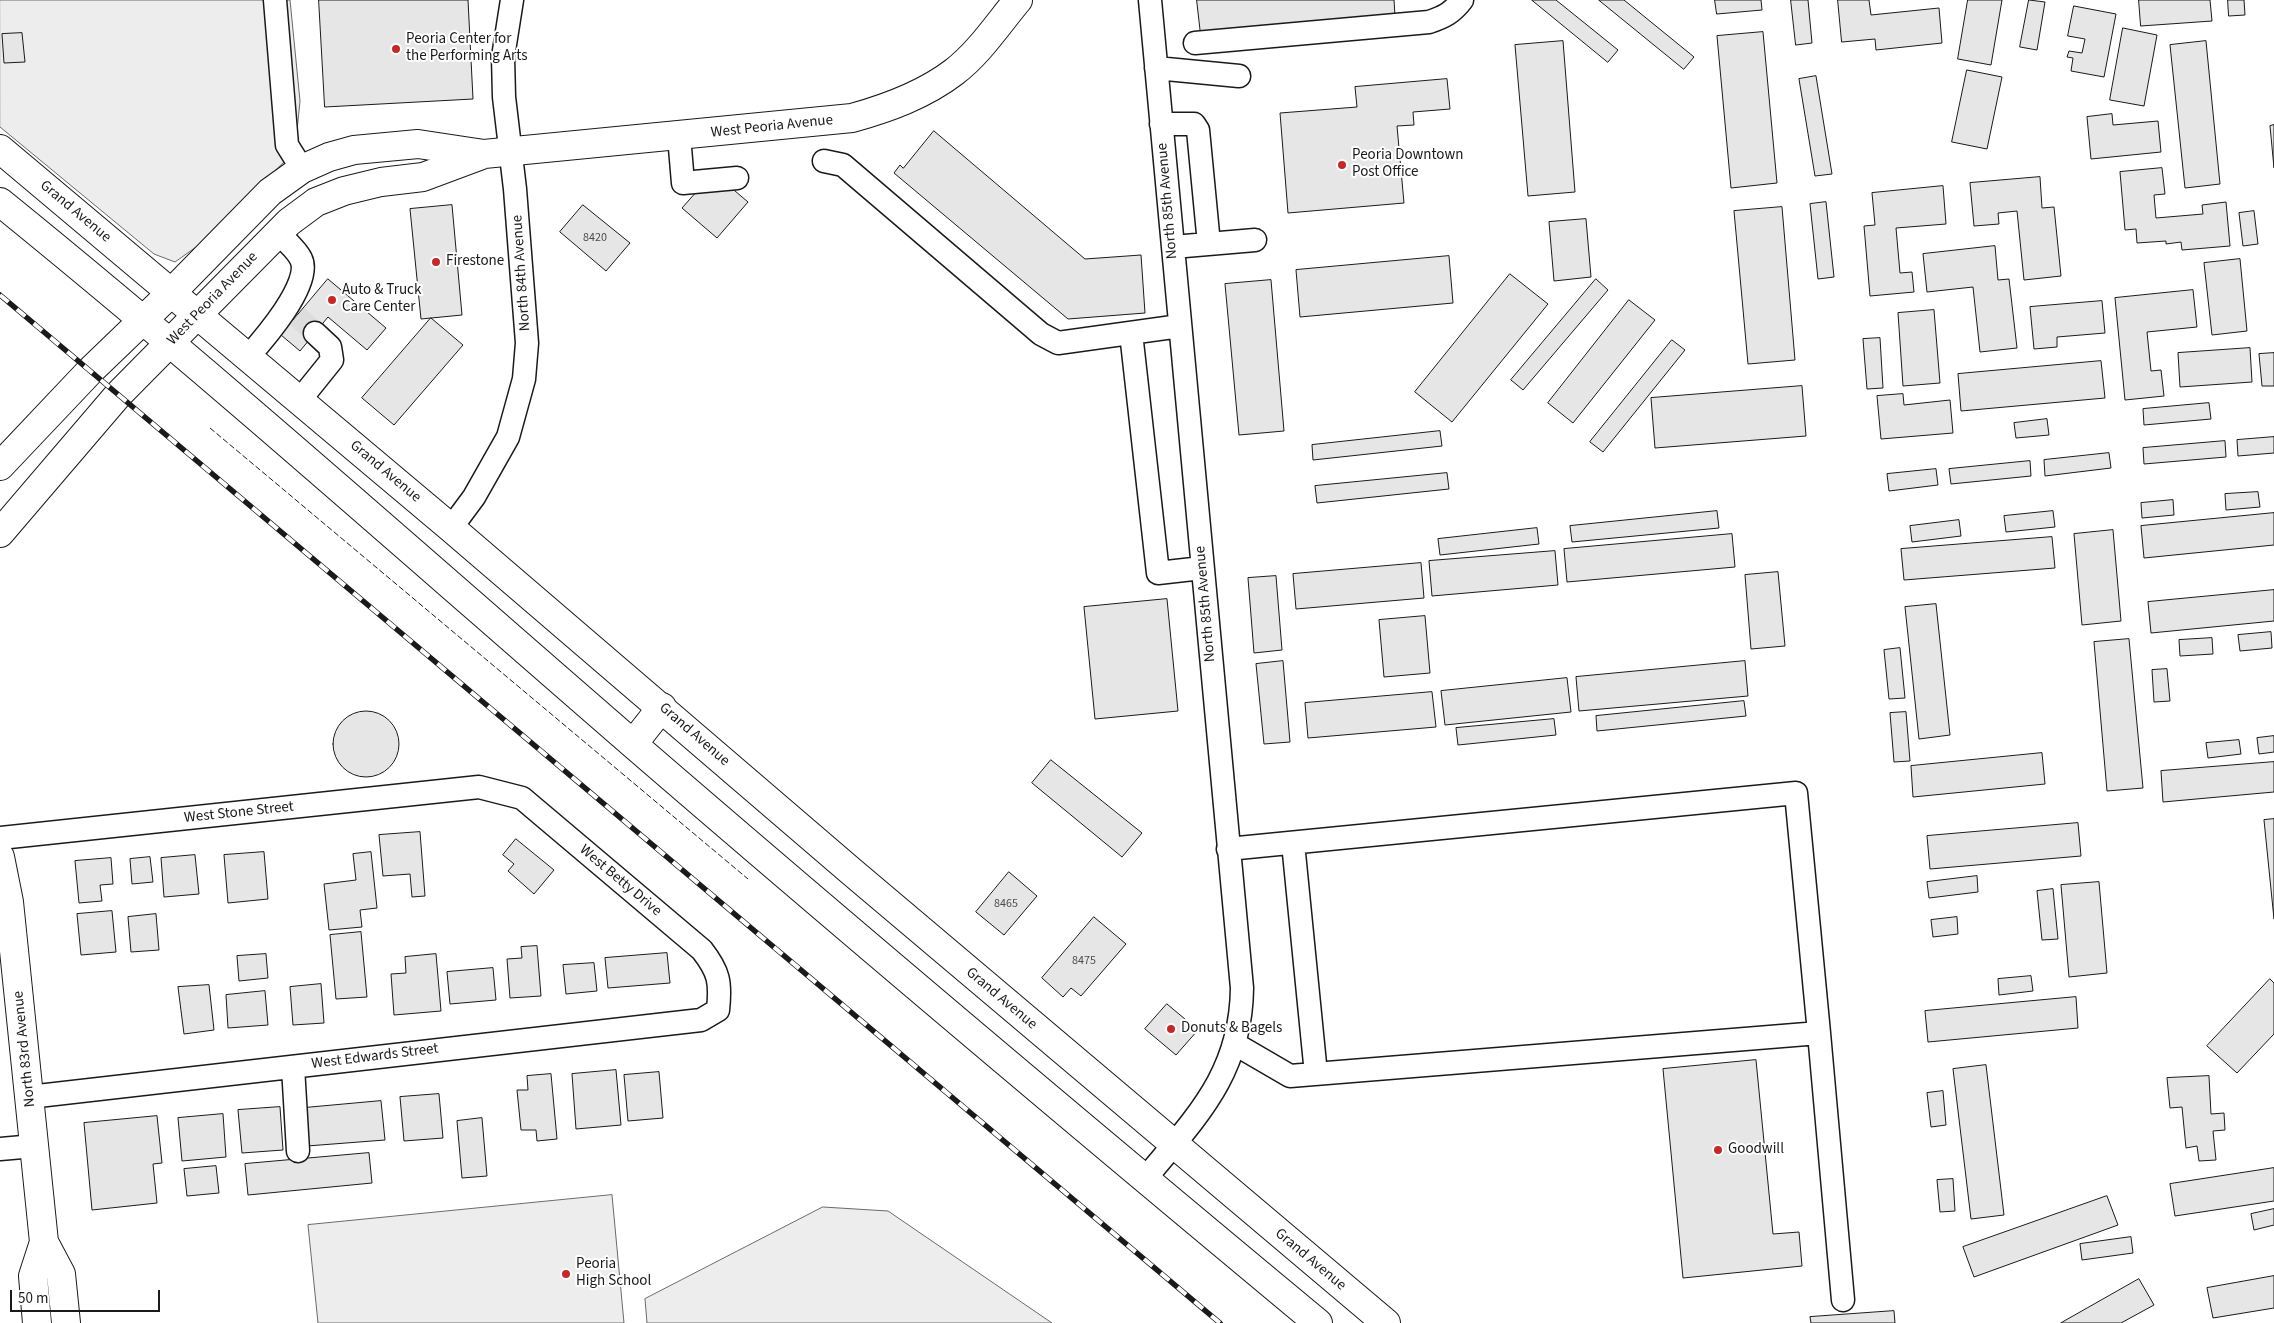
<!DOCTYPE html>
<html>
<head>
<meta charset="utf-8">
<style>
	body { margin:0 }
	#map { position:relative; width:2274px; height:1323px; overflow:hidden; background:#fff; font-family:"Source Sans 3",sans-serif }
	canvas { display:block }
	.scale { position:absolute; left:10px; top:1290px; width:150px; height:22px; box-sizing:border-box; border:2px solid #1a1a1a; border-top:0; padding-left:6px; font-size:15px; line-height:18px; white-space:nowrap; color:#1a1a1a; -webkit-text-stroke:4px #fff; paint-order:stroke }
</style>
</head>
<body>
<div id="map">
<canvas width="2274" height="1323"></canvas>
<div class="scale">50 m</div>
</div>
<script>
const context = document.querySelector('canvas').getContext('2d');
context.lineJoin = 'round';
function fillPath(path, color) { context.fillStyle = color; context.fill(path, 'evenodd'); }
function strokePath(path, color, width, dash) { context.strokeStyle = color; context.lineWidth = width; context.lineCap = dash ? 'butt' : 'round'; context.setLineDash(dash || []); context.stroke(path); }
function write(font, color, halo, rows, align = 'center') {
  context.font = font + ' "Source Sans 3",sans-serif'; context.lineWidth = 4; context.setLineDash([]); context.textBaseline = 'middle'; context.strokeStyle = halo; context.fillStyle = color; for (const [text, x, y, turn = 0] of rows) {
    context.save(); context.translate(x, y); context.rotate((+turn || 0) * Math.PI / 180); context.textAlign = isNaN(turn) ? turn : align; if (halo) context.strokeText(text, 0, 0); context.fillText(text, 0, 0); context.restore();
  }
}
const green = new Path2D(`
	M0,0H290L300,101L295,151L203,242L175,262L154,254L0,127Z
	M612,1195L624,1323H318L308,1225Z
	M823,1207L888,1211L1052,1323H647L645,1299Z`);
fillPath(green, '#ededed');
strokePath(green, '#6a6a6a', 1);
const building = new Path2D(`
	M319,0H468L473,99L325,107Z
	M1197,0H1394L1395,16L1201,35Z
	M1532,0H1556L1618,50L1608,62Z
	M1599,0H1624L1694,57L1684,69Z
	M1715,0H1761L1762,10L1717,14Z
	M1791,0H1808L1812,43L1796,45Z
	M1838,0H1869L1871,15L1939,8L1942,43L1876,50L1875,39L1842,42Z
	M1968,0H2002L1991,65L1958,59Z
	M2029,0L2045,2L2037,50L2020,47Z
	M2139,0H2210L2212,21L2141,26Z
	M2228,0H2244L2245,15L2229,16Z
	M2074,6L2116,14L2104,77L2071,71L2073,58L2067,57L2069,51L2082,53L2085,39L2068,36Z
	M2123,28L2157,35L2144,106L2110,100Z
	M1763,32L1777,183L1731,188L1717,36Z
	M22,33L25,62L4,63L2,34Z
	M1563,41L1575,192L1528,196L1515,45Z
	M2206,41L2220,184L2185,188L2170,45Z
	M1967,70L2002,77L1987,149L1952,142Z
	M1816,76L1832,174L1815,176L1799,79Z
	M1447,79L1450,109L1413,112L1414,125L1397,126L1404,203L1288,213L1280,113L1357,107L1355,87Z
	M2112,114L2113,125L2158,121L2161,152L2091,159L2087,117Z
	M2274,125V168L2270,126Z
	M934,131L1085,259L1141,255L1145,313L1068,319L894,173L900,165L903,168Z
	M2162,168L2165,194L2154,195L2156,218L2203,214L2202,205L2226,202L2230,246L2182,250L2181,242L2166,244V241L2137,243L2136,229L2125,230L2120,172Z
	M2040,177L2042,208L2054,207L2061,276L2024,280L2017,211L1998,213L1999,224L1974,226L1970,183Z
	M728,185L748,202L717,238L682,208L698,190Z
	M1943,186L1946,224L1896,228L1900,273L1912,272L1914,292L1870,296L1864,226L1875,225L1872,193Z
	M1826,202L1834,277L1818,279L1810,204Z
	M452,205L462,315L421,319L410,209Z
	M583,205L630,243L606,271L560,232Z
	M1782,207L1795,360L1748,364L1734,211Z
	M2254,211L2258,244L2243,246L2239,213Z
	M1586,219L1591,277L1554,281L1549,222Z
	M1995,246L1998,280L2009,279L2017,348L1980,352L1973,287L1927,292L1923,254Z
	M1449,256L1453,303L1300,317L1296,270Z
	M2240,259L2247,331L2212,335L2204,263Z
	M1510,274L1548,304L1452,422L1415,392Z
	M328,279L386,328L367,350L328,317L300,351L281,335Z
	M1596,279L1608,290L1523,390L1511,380Z
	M1271,280L1284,431L1239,435L1225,284Z
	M2193,290L2197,327L2147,332L2151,371L2161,370L2164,396L2125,400L2115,298Z
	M1629,300L1655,320L1573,423L1548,403Z
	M2102,301L2105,333L2057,337V347L2034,349L2030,307Z
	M1934,310L1940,383L1903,386L1898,313Z
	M431,318L463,345L394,425L362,398Z
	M1880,338L1883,388L1867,389L1863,339Z
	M1672,340L1685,350L1603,452L1590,442Z
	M2250,348L2252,382L2180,387L2178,353Z
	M2274,353V386H2262L2259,354Z
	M2101,361L2105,398L1961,411L1958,374Z
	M1802,386L1806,436L1655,448L1651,398Z
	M1903,394L1904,405L1950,400L1953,433L1881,439L1877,396Z
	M2209,403L2211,419L2144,425L2143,409Z
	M2047,419L2049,435L2016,438L2014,423Z
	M1440,431L1442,446L1313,460L1312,445Z
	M2274,437V453L2238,456L2237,440Z
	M2225,441L2226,457L2144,464L2143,448Z
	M2109,453L2111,468L2045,476L2044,460Z
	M2030,461L2031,476L1951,484L1949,469Z
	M1936,469L1938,485L1889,491L1887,474Z
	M1447,473L1449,489L1317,503L1315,486Z
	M2258,492L2260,507L2226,510L2225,494Z
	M2173,500L2174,515L2142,518L2141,503Z
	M1717,511L1719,528L1572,542L1570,526Z
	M2053,511L2055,527L2006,532L2004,516Z
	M2274,513V545L2144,558L2141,526Z
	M1959,520L1961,536L1912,542L1910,526Z
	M1537,528L1539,544L1440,555L1438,539Z
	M2113,530L2121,621L2082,625L2074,534Z
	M1732,534L1735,567L1567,582L1564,549Z
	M2052,537L2055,568L1904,580L1901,549Z
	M1555,551L1558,585L1432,596L1429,561Z
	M1421,563L1424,598L1296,609L1293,574Z
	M1778,572L1785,646L1751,649L1745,575Z
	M1276,576L1282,650L1254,653L1248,578Z
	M2274,590V621L2151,633L2148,602Z
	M1167,599L1178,711L1095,719L1084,607Z
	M1936,604L1950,735L1919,739L1905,607Z
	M1425,616L1430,673L1384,677L1379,620Z
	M2271,632L2272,648L2240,651L2238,635Z
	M2212,638L2213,654L2180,656L2179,640Z
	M2129,639L2143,788L2107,791L2094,642Z
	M1900,648L1905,698L1889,699L1884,650Z
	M1283,661L1290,742L1264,744L1256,664Z
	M1745,661L1748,696L1579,711L1576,677Z
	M2167,669L2170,701L2154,702L2152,670Z
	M1567,678L1571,712L1445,725L1441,691Z
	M1432,692L1436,727L1308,738L1305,703Z
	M1744,701L1746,716L1597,731L1596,716Z
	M333 744a33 33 0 1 1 66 0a33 33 0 1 1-66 0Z
	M1906,712L1910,761L1894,762L1890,713Z
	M1554,719L1556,735L1458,745L1456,728Z
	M2274,736V752L2259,754L2257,738Z
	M2239,740L2241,754L2208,758L2206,743Z
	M2042,753L2045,784L1913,797L1911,766Z
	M1051,760L1142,833L1122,857L1032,783Z
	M2274,762V792L2163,802L2161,771Z
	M2274,819V919L2264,820Z
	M2078,823L2081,856L1930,869L1927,836Z
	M420,832L425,896L412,897L410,874L383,876L379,835Z
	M516,839L554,870L534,894L508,871L514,864L503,855Z
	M264,852L268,899L228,903L224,855Z
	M371,852L377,908L360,910L362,927L329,930L324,884L356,880L353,854Z
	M195,855L199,894L164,897L161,858Z
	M150,857L153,882L132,884L130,859Z
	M111,858L113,884L100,885L102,901L79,903L75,861Z
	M1009,872L1037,896L1004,935L976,912Z
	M1977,876L1978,892L1929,898L1927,882Z
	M2099,882L2107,973L2069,977L2061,885Z
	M2053,889L2058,939L2042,940L2037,891Z
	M112,911L116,952L81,955L77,914Z
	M156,914L159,950L131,952L128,917Z
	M1094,917L1126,944L1081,996L1071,988L1063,997L1042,978Z
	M1957,917L1958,934L1933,937L1931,920Z
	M361,932L367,997L336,999L330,935Z
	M537,946L541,996L510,998L507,959L522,958L521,947Z
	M667,953L670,983L608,988L605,958Z
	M266,954L268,978L239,981L237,956Z
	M436,954L441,1011L394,1015L391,974L406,973L405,957Z
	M594,963L597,991L566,994L563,965Z
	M493,968L496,1000L450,1004L447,972Z
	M2031,976L2033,991L1999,995L1998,979Z
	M2270,979L2274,983V1034L2237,1073L2207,1046Z
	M321,984L324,1023L293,1025L290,987Z
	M209,985L214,1030L184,1034L178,987Z
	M265,991L268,1025L228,1028L226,995Z
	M2076,997L2078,1028L1928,1042L1925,1011Z
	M1167,1004L1198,1030L1176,1055L1145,1029Z
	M1756,1060L1773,1234L1799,1232L1802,1266L1683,1278L1663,1069Z
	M1986,1065L2004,1215L1971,1219L1953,1069Z
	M616,1070L621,1125L576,1129L572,1074Z
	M659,1072L663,1118L628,1121L624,1075Z
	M551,1074L557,1139L537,1141L536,1130H521L517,1090H528L527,1076Z
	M2209,1076L2211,1114L2224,1113L2225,1130L2213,1131L2216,1160L2199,1161L2197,1146L2186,1148L2182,1107L2170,1108L2167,1078Z
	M1943,1091L1946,1125L1931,1127L1927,1093Z
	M439,1094L443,1138L404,1141L400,1097Z
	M381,1101L385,1140L307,1146L304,1108Z
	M280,1107L283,1150L242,1153L238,1110Z
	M223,1114L226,1157L182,1161L178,1118Z
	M157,1116L162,1163L153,1164L157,1203L92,1210L84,1123Z
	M482,1118L487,1176L462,1178L457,1121Z
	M369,1153L372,1183L248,1195L245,1164Z
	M216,1166L219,1193L187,1196L184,1169Z
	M2274,1168V1201L2175,1216L2170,1184Z
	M1953,1179L1955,1211L1940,1212L1937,1180Z
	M2107,1196L2118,1225L1974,1277L1963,1247Z
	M2274,1209V1225L2254,1230L2251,1214Z
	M2131,1237L2133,1253L2082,1260L2080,1244Z
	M2274,1276V1308L2213,1318L2207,1288Z
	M2139,1279L2154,1305L2121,1323H2061Z
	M1894,1311L1895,1323H1811L1810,1317Z`);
fillPath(building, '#e6e6e6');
strokePath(building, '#1a1a1a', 1);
strokePath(new Path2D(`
	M297,316L315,333`), '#ddd', 22, [22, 11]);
const minor = new Path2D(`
	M275,0L287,145L302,169
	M1195,43L1429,22C1444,17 1452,13 1462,0
	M1156,68L1239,76
	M1161,124H1194L1198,130L1209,244
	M679,136L683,183L737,178
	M824,161L843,165L1041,334L1058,343L1180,326
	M1173,247L1255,240
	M1131,333L1158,573L1202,568
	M248,357C263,340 313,283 301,259C297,250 285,240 278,233
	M299,401L332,360L330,347L315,333
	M451,528L474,497L508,437L524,379L527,343L515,189L504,97L503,57L512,0
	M0,838L479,787L522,798L702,950C719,972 721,982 718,1010L701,1020L29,1097
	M1293,843L1316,1074
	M1228,849L1796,793L1819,1033
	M1235,1044L1290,1076L1819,1033L1843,1300
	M293,1067L298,1151
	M0,1149L34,1146
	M1145,1179C1196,1117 1241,1074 1242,988L1150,0`);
const major = new Path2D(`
	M0,466L90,371L170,294L270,192L302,169L329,157L354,150L418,144L484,154L852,118C888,108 924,95 954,72C979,53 998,24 1018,0
	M0,533L118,395L289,222L316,202L344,191L381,182L423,177L482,155
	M0,857L9,902L44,1242L61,1274L66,1323
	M37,1323L33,1276L44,1242`);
const highway = new Path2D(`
	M0,149L451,528L852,872L1386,1323
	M0,202C216,377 424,563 634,745C860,940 1088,1132 1318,1323
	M633,744L662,707`);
strokePath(minor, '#1a1a1a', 25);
strokePath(major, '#1a1a1a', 30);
strokePath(highway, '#1a1a1a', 30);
strokePath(minor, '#fff', 22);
strokePath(major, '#fff', 28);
strokePath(highway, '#fff', 28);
const rail = new Path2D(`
	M0,295L1220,1323`);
strokePath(rail, '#1a1a1a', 5.5);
strokePath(rail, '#fff', 4, [11]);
strokePath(new Path2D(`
	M210,428L748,879`), '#1a1a1a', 1, [6, 2.5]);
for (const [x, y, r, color] of [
	[396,49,5,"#c62828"],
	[1342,165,5,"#c62828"],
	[436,262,5,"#c62828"],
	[332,300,5,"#c62828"],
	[1171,1029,5,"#c62828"],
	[1718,1150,5,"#c62828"],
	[566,1274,5,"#c62828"]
]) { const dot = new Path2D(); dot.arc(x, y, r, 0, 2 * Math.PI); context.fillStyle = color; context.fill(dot); strokePath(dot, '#fff', 2); }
write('12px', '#4d4d4d', null, [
	["8420",595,238],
	["8465",1006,904],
	["8475",1084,961]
]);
write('15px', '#1a1a1a', '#fff', [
	["Peoria Center for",406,40],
	["the Performing Arts",406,57],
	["Peoria Downtown",1352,156],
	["Post Office",1352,173],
	["Firestone",446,262],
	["Auto & Truck",342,291],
	["Care Center",342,308],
	["Donuts & Bagels",1181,1029],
	["Goodwill",1728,1150],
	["Peoria",576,1265],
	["High School",576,1282]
], 'left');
write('15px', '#1a1a1a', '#fff', [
	["West Peoria Avenue",772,127,-6],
	["North 85th Avenue",1168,201,-95],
	["Grand Avenue",75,212,40],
	["North 84th Avenue",522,273,-94],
	["West Peoria Avenue",213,299,-46],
	["Grand Avenue",385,472,40],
	["North 85th Avenue",1206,604,-95],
	["Grand Avenue",694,735,41],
	["West Stone Street",239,813,-6],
	["West Betty Drive",620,881,40],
	["Grand Avenue",1001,999,40],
	["North 83rd Avenue",25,1049,-96],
	["West Edwards Street",375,1057,-7],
	["Grand Avenue",1310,1260,40]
]);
</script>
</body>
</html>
